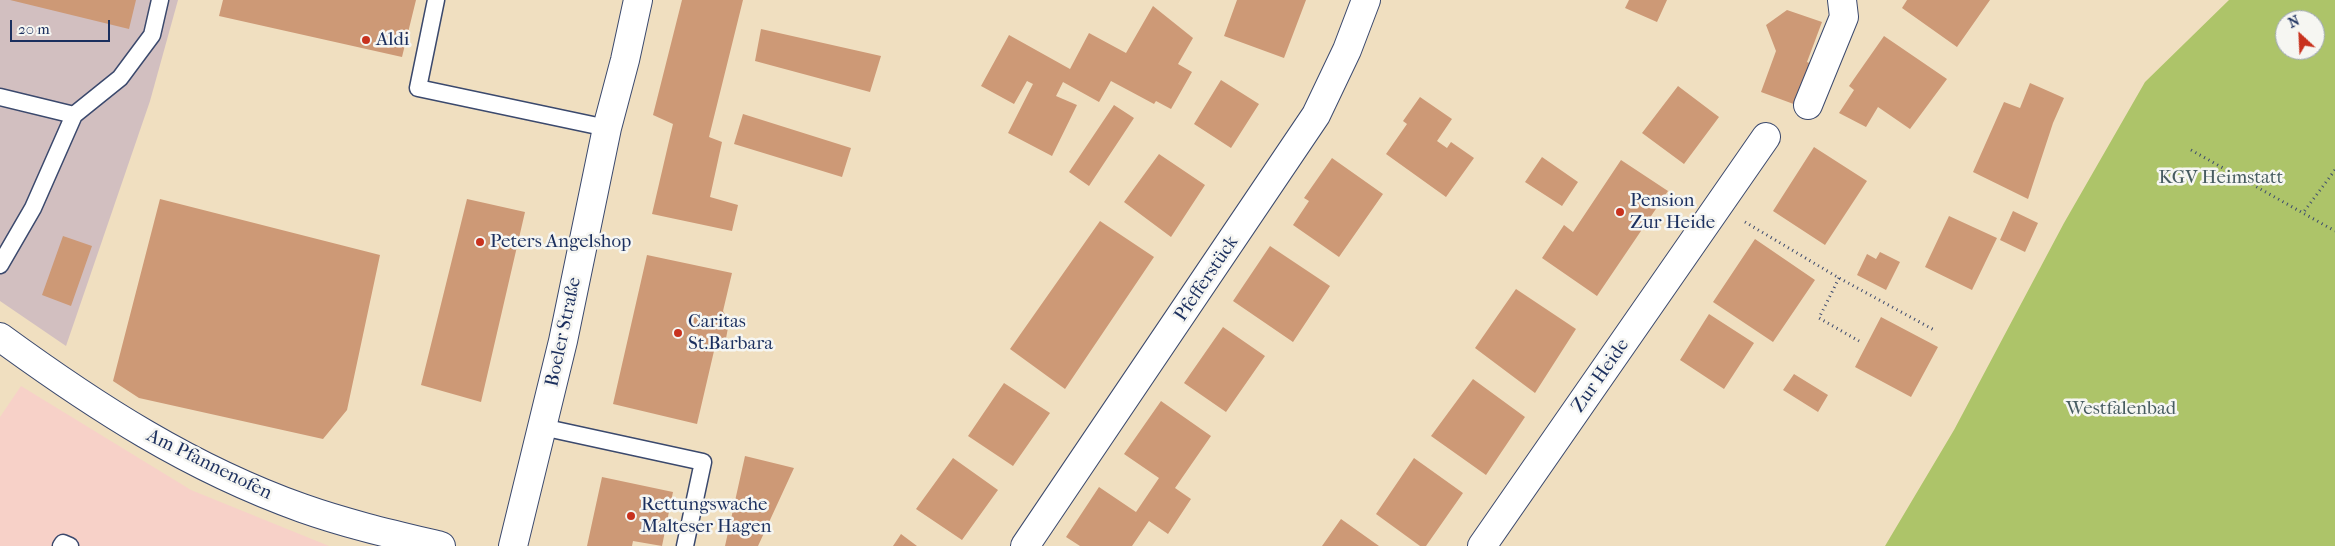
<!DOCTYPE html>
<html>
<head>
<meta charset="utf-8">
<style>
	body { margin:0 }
	#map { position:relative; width:2335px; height:546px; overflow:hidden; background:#f0dfc0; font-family:"IM FELL French Canon",serif }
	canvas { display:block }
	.north { position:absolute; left:2275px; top:10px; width:50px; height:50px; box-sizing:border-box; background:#f6f6f2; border:1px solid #9ea6b7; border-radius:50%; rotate:335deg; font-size:14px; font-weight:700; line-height:20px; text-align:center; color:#1b2f5e }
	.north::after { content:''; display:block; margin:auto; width:18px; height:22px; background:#c8321e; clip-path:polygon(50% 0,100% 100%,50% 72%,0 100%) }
	.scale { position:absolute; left:10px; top:20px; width:100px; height:22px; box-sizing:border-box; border:2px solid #1b2f5e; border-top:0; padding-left:6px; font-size:15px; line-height:18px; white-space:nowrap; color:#1b2f5e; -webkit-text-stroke:4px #f6f6f2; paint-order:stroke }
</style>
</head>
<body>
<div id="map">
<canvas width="2335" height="546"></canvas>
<div class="north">N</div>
<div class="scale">20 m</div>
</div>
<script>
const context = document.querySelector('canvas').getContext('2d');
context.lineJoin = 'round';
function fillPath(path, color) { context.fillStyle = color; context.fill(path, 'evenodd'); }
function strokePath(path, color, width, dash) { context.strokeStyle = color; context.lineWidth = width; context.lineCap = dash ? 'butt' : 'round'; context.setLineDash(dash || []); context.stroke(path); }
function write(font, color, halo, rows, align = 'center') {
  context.font = font + ' "IM FELL French Canon",serif'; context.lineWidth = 5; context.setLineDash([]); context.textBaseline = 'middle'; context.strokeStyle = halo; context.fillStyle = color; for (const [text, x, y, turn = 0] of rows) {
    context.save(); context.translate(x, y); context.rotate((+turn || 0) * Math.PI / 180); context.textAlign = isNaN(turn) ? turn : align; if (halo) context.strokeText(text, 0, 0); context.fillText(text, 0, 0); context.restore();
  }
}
fillPath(new Path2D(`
	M21,386L191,490L329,546H0V417Z`), '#f7d1c8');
fillPath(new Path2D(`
	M0,0H178L150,101L66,346L0,301Z`), '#d2bfc0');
fillPath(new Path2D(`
	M2229,0H2335V546H1885L1954,430L2064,223L2145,82ZM2285,20H2315V50H2285Z`), '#adc469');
fillPath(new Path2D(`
	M10,0H136L129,29Z
	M223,0H416L402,57L219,16Z
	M682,0H743L709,137L722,142L710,197L738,205L732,231L652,214L673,124L653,115Z
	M1237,0H1306L1284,58L1224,36Z
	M1629,0H1667L1657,22L1625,8Z
	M1907,0H1990L1957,47L1902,8Z
	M1153,6L1193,38L1178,64L1192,72L1171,109L1156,101L1154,104L1111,81L1099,102L1063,82L1056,96L1077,105L1052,156L1008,133L1033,84L1027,81L1014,104L981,86L1009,35L1070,69L1089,33L1126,53Z
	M1787,10L1822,22L1807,62L1814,65L1799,106L1761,92L1776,51L1766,25Z
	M761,29L881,56L870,92L755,61Z
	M1884,36L1947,79L1910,129L1878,107L1866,127L1839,113L1854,90L1849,86Z
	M1221,80L1259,104L1231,148L1194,124Z
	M2030,83L2064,98L2053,123L2028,199L1973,172L2004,102L2020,108Z
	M1678,86L1719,117L1684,164L1642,133Z
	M1420,97L1452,119L1437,141L1447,148L1451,142L1474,158L1446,197L1386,154L1407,124L1403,121Z
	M1114,105L1134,118L1089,186L1069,172Z
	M743,114L851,148L842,177L734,144Z
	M1814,147L1867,181L1825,245L1773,211Z
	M1159,154L1205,185L1171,237L1124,202Z
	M1542,157L1578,182L1562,206L1525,182Z
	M1332,158L1383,194L1339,257L1293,225L1309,201L1304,198Z
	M1621,160L1668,191L1597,296L1542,258L1564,225L1573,232Z
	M160,199L380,255L347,410L323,439L139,398L113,381Z
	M467,199L525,212L481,402L421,385Z
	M2013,211L2038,223L2025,252L2000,240Z
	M1949,216L1997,238L1972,290L1925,267Z
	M1100,221L1154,257L1065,389L1010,349Z
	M63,236L92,246L71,306L42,295Z
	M1755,239L1815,280L1773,342L1713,302Z
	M1270,246L1330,286L1293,342L1233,301Z
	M1880,252L1900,262L1886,290L1857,275L1867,254L1876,259Z
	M647,255L732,273L723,311L729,322L725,344L714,351L697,424L613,404Z
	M1516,289L1576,329L1535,393L1475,348Z
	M1709,314L1754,343L1724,389L1680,360Z
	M1881,317L1938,347L1911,397L1855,367Z
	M1223,327L1265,356L1226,412L1184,383Z
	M1794,374L1828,395L1818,412L1783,390Z
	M1473,379L1525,417L1486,475L1431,436Z
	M1004,383L1050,413L1013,466L968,436Z
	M1161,401L1211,436L1175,488L1191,499L1168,534L1149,521L1132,546H1080L1066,537L1099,487L1136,512L1159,478L1124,454Z
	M745,456L794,468L758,546H725Z
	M953,458L998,490L962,540L916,509Z
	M1414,458L1463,493L1426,546H1420L1376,514Z
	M602,477L673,492L662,546L633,541L632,546H587Z
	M1341,519L1379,546H1322Z
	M901,534L917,546H893Z`), '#cd9976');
const service = new Path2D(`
	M436,0L418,88L607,128
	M0,97L74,115
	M0,265L33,208L74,115L120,78L152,35L160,0
	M542,427L703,462L685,546
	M61,546L63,543L70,546`);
const minor = new Path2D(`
	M1808,105L1844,17L1842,0
	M0,337C96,407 190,468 302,508C347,524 395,535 441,546
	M1025,546L1316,115L1347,50L1366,0
	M1482,546L1766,137`);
const tertiary = new Path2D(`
	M513,546L563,341L607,128L625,60L638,0`);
strokePath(service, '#3b496d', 19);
strokePath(minor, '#3b496d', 30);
strokePath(tertiary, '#3b496d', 30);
strokePath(new Path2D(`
	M2191,150L2303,213
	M2335,170L2303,213L2335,231
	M1745,222L1839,278L1936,331
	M1839,278L1819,318L1859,341`), '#3b496d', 3, [1, 4]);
strokePath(service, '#fff', 16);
strokePath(minor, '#fff', 28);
strokePath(tertiary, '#fff', 28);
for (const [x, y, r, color] of [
	[366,40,5,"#c8321e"],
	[1620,212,5,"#c8321e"],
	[480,242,5,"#c8321e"],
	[678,333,5,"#c8321e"],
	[631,516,5,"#c8321e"]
]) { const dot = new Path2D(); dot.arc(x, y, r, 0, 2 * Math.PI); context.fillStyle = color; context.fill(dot); strokePath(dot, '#f6f6f2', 2); }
write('19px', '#1b2f5e', '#f6f6f2', [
	["Aldi",376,40],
	["Pension",1630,201],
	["Zur Heide",1630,223],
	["Peters Angelshop",490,242],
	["Caritas",688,322],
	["St.Barbara",688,344],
	["Rettungswache",641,505],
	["Malteser Hagen",641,527]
], 'left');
write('19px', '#475c61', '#f6f6f2', [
	["KGV Heimstatt",2221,178],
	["Westfalenbad",2121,409]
]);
write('19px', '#1b2f5e', '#f6f6f2', [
	["Pfefferstück",1207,279,-56],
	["Boeler Straße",564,332,-78],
	["Zur Heide",1601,376,-55],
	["Am Pfannenofen",209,465,26]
]);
</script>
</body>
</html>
